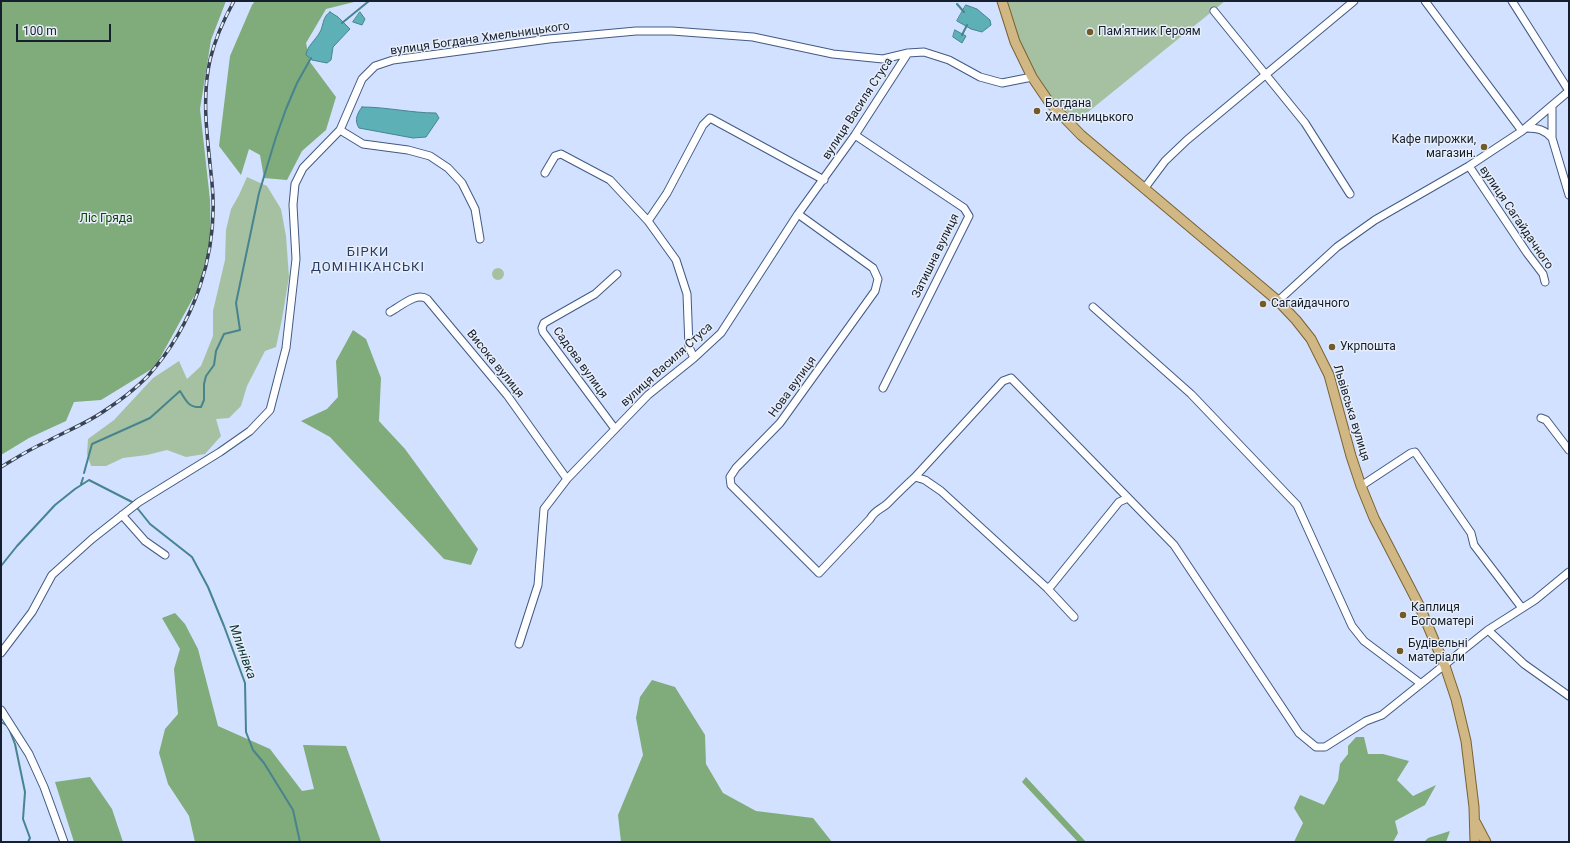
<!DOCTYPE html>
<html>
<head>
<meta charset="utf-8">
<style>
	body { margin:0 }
	#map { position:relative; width:1570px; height:843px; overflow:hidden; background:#d1e1ff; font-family:Roboto,sans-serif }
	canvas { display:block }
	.frame { position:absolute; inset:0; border:2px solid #151f30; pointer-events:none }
	.scale { position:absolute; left:16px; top:24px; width:95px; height:18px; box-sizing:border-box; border:2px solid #151f30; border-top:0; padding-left:5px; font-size:12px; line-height:14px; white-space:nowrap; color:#151f30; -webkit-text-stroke:3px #e8eef8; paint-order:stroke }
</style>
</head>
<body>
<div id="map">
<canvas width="1570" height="843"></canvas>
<div class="frame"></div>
<div class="scale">100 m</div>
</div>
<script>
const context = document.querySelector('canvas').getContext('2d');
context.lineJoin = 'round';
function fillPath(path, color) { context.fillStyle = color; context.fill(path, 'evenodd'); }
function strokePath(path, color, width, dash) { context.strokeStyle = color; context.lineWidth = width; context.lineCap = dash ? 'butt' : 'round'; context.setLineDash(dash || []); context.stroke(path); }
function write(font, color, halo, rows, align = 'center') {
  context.font = font + ' Roboto,sans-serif'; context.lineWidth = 3; context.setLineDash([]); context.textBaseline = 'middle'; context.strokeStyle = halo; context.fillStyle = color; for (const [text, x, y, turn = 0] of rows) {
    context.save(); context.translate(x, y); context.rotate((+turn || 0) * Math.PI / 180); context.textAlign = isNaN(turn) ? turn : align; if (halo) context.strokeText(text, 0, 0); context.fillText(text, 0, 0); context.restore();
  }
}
fillPath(new Path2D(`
	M1008,1H1225L1072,125L1049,102L1011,31Z
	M247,177L267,186L281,209L286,236L289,277L282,319L276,347L265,351L247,386L241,406L229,418L216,419L221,436L205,454L186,457L167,450L147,455L123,458L106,466H91L87,454L88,439L114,420L153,378L179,361L187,379L201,366L213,336V311L225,260L226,230L231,209L239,195Z
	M492 274a6 6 0 1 1 12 0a6 6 0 1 1-12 0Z`), '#a6c1a2');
fillPath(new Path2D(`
	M1,1H226L211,40L200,109L210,200L211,239L198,289L155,367L101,400L74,402L66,421L29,438L1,455Z
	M255,1H358L326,9L306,43L310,62L336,97L326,130L302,151L287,180L264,178L260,155L249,149L241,175L219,146L230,56L252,5Z
	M353,330L366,339L381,378L379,421L405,449L478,549L471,565L444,559L330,437L301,421L327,409L338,397L336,361Z
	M175,613L185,624L198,649L218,726L270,749L302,791L314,789L303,745L346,746L381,842H195L189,816L168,784L159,753L165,729L178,714L174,669L180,649L162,618Z
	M652,680L675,687L705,735L706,764L723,793L756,811L813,818L832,842H621L618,815L643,755L636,718L640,697Z
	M1356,737H1364L1368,754H1383L1409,761L1397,780L1413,796L1436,785L1425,805L1395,821L1398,833L1393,842H1294L1303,823L1294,808L1300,795L1324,805L1338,780L1340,764L1348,754V746Z
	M90,777L112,809L123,842H74L55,782Z
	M1026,777L1086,842H1078L1022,782Z
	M1450,831L1446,842H1424L1428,838Z`), '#80ab7b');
const water = new Path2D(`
	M966,5L977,9L990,20L991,25L982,32L971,29L957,21Z
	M330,12L338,17L350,29L333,47L331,60L327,63L312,60L306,55C307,46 315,41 320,32C324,25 322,17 330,12Z
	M360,12L365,19L362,25L353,22Z
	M955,30L966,36L962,43L953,37Z
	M362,107C387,107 411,113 436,113L439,118L426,137L413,138L359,128C354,120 357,114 362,107Z`);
fillPath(water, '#5cb0b6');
strokePath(water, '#47848e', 1);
strokePath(new Path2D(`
	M957,4L964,12
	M342,23L369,1
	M962,35L967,25
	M84,473L92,444L150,418L180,391C186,400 188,408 201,407L204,400V384L206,376L214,365L216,351L224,334L240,330L236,303L259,193L276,137L286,109L297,83L311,58
	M81,484L83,478
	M138,509L150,524L192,557L208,587L224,626L245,683L246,732L253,750L264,763L293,810L300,842
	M1,566L17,546L55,505L75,489L89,480L134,503
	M1,722L8,726L15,744L25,792L23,819L30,838L28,842`), '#47848e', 2);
const minor = new Path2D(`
	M1425,1L1522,131
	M1512,1L1569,91
	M1214,11L1305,123L1350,194
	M1552,106V138L1569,195
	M1527,128C1538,128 1545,130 1552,138
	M340,130L363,144L408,150L430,156L448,168L462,183L475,209L480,239
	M855,135L964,208L969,216L883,388
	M1469,166L1527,253L1543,274L1545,282
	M545,173L555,156L561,154L610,180L648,221L676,260L687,294L689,347L694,358
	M1144,189L1165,161L1187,140L1354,1
	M798,214L873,268L878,279L875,291L780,423L736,468L730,477L731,485L819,573L870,519C875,510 880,510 887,504C896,495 905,486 915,477L1003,381L1011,378L1174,545L1299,733L1316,747H1325L1366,721L1382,715L1488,630L1535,600L1569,572
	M648,221L667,193L703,125L710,118L824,180
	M1278,301L1337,247L1375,220L1469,166L1522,131L1569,91
	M1093,307L1191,394L1297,505L1352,626L1364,641L1420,683
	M390,312C401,306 416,292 427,299L507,395L567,479
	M1541,418L1546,420L1569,450
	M615,429L543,332L542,328L544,323L595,294L617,274
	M915,477L925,480L941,491L1047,588L1074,617
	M1361,486L1411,453L1415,452L1471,533L1474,545L1522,608
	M122,515L145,541L165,555
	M1047,588L1051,586L1115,507L1119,502L1128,498
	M1488,630L1524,664L1569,696
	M519,644L538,585L544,509L567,479L648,395L694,358L721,333L798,214L855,135L908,53
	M1,653L32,612L52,575L92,539L139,502L220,452L250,431L270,410L286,348L296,259L293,205L295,184L303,168L340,130L362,79L375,66L393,60L549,39L636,31H672L753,37L833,54L883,59L908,53L924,52L949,60L980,77L1002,83L1032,77
	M1,710L29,754L44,787L64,842`);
const major = new Path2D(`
	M1002,1L1015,42L1032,77L1049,102L1081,135L1278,301L1296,320L1311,339L1329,375L1351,456L1361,486L1374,518L1419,605L1445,666L1456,699L1466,741L1474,807L1475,842
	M1476,823L1486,842`);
strokePath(minor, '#435a83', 9);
strokePath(major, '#7a6331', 11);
strokePath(minor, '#fff', 7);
strokePath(major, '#d0b784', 9);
const rail = new Path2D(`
	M1,467C16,458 30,449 46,442C66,431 88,423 107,409C121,400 135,389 147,377C194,325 219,253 212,183C208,142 201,100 210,60C215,39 224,19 234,1`);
strokePath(rail, '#384356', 3.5);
strokePath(rail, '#e8eef8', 2, [6]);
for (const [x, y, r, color] of [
	[1090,32,4,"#725a2a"],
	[1037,111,4,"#725a2a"],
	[1484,147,4,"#725a2a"],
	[1263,304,4,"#725a2a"],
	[1332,347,4,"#725a2a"],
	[1403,615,4,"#725a2a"],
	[1400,651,4,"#725a2a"]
]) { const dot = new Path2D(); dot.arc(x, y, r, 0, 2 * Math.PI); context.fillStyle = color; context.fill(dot); strokePath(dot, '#e8eef8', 1.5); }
write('12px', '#151f30', '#e8eef8', [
	["Пам'ятник Героям",1098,32],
	["Богдана",1045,104],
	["Хмельницького",1045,118],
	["Кафе пирожки,",1476,140,"right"],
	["магазин.",1476,154,"right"],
	["Сагайдачного",1271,304],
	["Укрпошта",1340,347],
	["Каплиця",1411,608],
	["Богоматері",1411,622],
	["Будівельні",1408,644],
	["матеріали",1408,658]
], 'left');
write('12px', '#151f30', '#e8eef8', [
	["вулиця Богдана Хмельницького",480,39,-8],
	["вулиця Василя Стуса",858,109,-57],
	["вулиця Сагайдачного",1516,218,56],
	["Затишна вулиця",936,256,-64],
	["Садова вулиця",580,363,54],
	["Висока вулиця",495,364,51],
	["вулиця Василя Стуса",667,365,-42],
	["Нова вулиця",793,387,-54],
	["Львівська вулиця",1351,413,73]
]);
write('12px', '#0b4805', '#e8eef8', [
	["Ліс Гряда",106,219]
]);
context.letterSpacing = '1px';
write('13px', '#273c64', '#e8eef8', [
	["БІРКИ",368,253],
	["ДОМІНІКАНСЬКІ",368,268]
]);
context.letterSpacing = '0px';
write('italic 13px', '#0c3538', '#e8eef8', [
	["Млинівка",242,652,70]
]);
</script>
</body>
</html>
